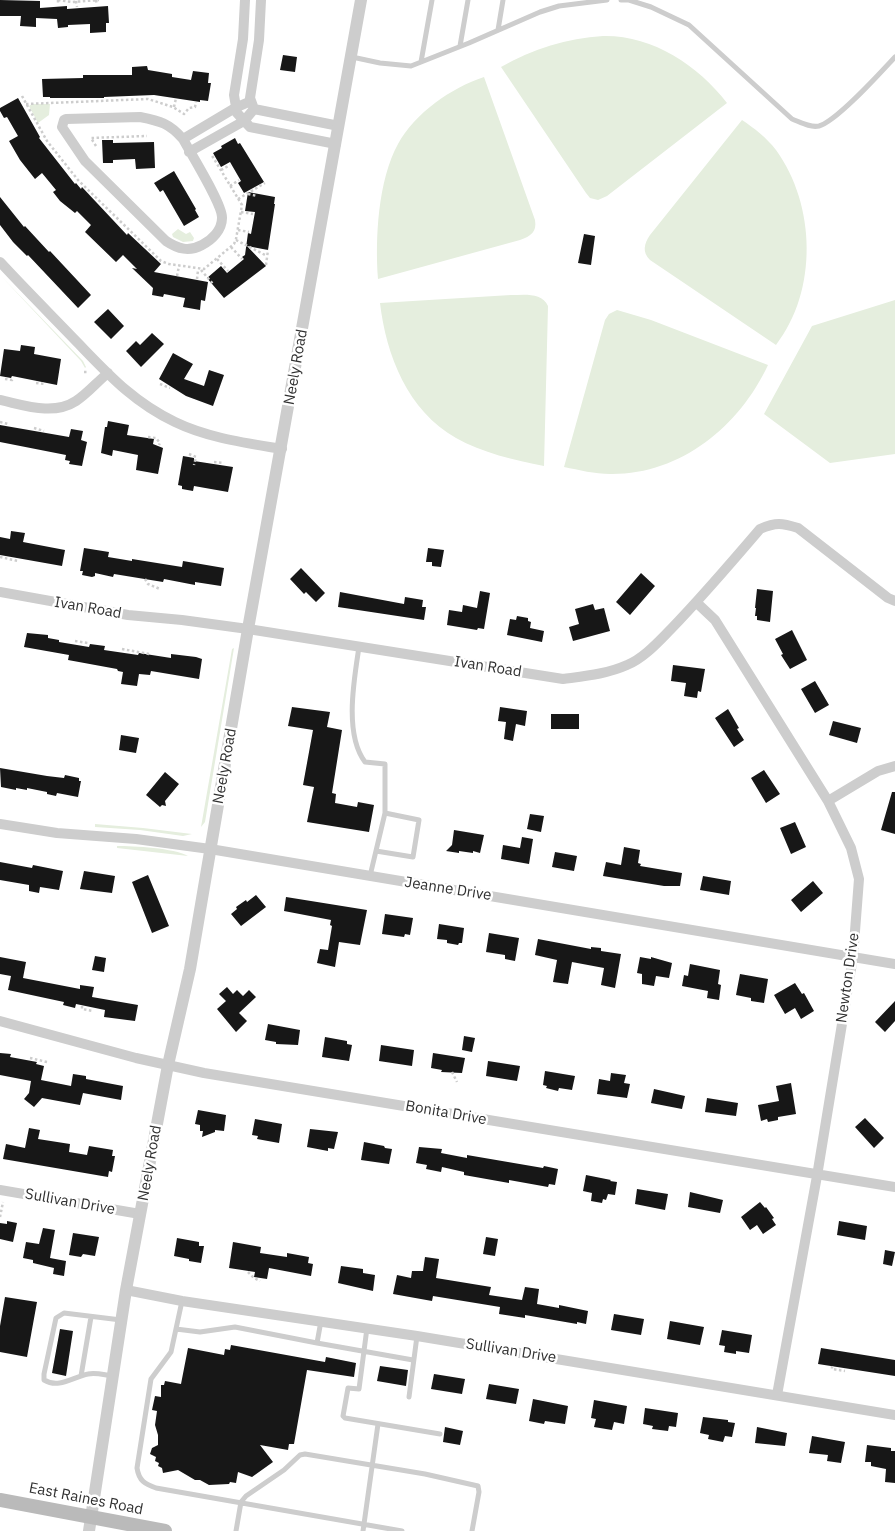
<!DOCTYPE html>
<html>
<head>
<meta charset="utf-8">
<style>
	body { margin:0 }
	canvas { display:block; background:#fff }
</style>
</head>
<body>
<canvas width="895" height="1531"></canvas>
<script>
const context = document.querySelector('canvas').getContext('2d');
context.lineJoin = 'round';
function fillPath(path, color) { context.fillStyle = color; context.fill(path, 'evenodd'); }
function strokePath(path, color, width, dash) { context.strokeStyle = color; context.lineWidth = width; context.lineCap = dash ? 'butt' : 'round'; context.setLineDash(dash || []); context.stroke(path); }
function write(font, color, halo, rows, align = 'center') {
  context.font = font + ' "IBM Plex Sans",sans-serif'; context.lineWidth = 5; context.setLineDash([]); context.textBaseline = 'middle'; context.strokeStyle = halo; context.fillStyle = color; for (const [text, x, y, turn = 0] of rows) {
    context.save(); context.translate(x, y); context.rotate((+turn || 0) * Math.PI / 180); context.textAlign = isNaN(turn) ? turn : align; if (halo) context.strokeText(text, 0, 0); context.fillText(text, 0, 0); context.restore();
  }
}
fillPath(new Path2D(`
	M603,36C652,35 698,65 727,103L607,196L598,200L590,198L586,193L501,67C533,49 567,38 603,36Z
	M484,77L535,220C537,232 531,236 520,240L378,279C375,239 378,180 398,144C415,113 451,88 484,77Z
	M32,104H50L49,115L38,123L29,106Z
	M742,120C754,128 767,138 776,150C816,205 818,291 776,345L650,260C642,252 644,244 650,235Z
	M178,229L186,234L190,232L194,238L193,241L183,242L173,237L172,234Z
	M0,275L83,361L86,367L85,368L81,361Z
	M511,295C524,295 542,292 548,306L544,466C515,460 482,453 456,438C408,411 386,355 380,303Z
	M895,300V454L830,463L764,414L812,326Z
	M617,310L651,320L768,365C739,427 680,475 610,474C595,474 579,470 564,467L605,320L609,314Z
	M234,648L205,822L201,827L232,649Z
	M95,824L143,828L192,834L183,836L140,830L95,827Z
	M117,846C134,846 174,848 188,856L117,848Z`), '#e5eede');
fillPath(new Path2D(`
	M0,0L40,1V8L67,6V9L108,6L109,23H106V32L90,33V24L68,25V27L58,28L57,19L36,18V27L20,26L21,16H0Z
	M283,55L297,57L295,72L280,70Z
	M147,66L148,70L172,74V77L191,80L193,71L209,73L208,83H211L208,101L200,100V102L154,95L104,97V98H50V97H43L42,79L83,78V75H132V67Z
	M18,98L40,137L39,138L75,184L76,183L81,189L82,187L127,235L128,233L161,264L154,272L208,282L205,301L201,300L200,310L183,307L185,298L164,294L163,297L152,295L153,288L132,268L137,269L123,255L116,262L85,232L91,225L77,211L75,213L60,201L53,192L56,190L42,173L35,179L20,160L9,141L18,136L7,117L4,118L0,111V108Z
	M235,138L238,144L240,143L264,182L244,193L238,183L241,181L230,162L221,167L213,153L222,148L221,146Z
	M102,140H113V143L154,142L155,168L136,169L135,159L113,160V163H103Z
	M174,171L196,209L195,210L199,217L184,226L163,190L160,192L154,183Z
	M248,192L275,197L274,204H275L268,250L247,246L266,266L224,298L207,278L221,266L227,273L244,259L242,257L245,255L248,233L251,234L255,212L245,211Z
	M0,197L24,227L25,226L49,252L50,251L91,295L78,308L28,255L27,256L13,242L0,225Z
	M584,234L595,236L591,265L578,263Z
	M108,309L124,326L111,339L94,322Z
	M152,333L164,344L141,367L126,351L136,341L140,345Z
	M21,345L35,347L34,354L61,359L57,385L12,376L11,378L0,376L4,349L20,351Z
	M173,353L193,364L184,379L204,386L209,370L224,375L213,406L186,396L159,379Z
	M108,421L129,425L127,435L154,439L153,444L163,448L158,474L136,470L138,455L113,450L112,456L101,453L105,427H107Z
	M0,425L69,437L71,429L83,431L81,440L87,442L82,466L69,464L70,461L65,460L66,455L0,442Z
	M183,456L194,458V461L233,467L228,492L194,486L193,491L182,489V486L178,485Z
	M11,531L25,533L23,542L65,550L62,566L0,555V537L10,539Z
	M84,548L109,552L108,557L132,561V559L182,567L183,561L224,568L221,586L195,582V585L164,579L163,582L114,574L113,577L95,573V576L92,577L82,575L83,571H80Z
	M428,548L444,550L441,567L432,566V562H426Z
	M301,568L325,593L316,602L306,592L304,594L290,579Z
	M641,573L655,586L630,615L616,602Z
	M757,589L773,591L770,622L757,620V616H755L756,608H755Z
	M480,591L490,593L484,629L478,628L477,630L447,625L449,610L462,612L463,605L477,608Z
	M340,592L404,604L405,597L423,600L422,607H426L424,620L338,607Z
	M593,604L595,610L604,608L610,631L573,641L569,627L579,624L575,609Z
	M517,616L528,618V621L531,622L530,628L544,631L542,642L507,635L510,619L516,620Z
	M792,630L807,660L790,669L781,655L783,654L775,639Z
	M27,633L48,635V638L59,640V642L89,647L90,644L105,646L104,650L138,655L139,653L171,658V654L196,657L202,659L199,679L151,671L150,675L139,674L137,686L121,684L123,672L118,671L117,669L68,660L69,655L24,647Z
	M673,665L705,669L701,692L698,691L697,698L684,696L686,683L671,681Z
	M815,681L829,705L815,713L801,689Z
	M292,707L330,712L327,727L342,730L332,793L336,794L335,803L357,807L358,802L374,805L369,832L307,822L314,787L303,785L313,730L288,726Z
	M500,707L527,711L525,726L516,724L513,741L504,739L506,722L498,721Z
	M728,709L739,728L737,729L744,740L734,747L715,718Z
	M551,714H579V729H551Z
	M833,721L861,728L857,743L829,735Z
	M121,735L139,738L136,753L119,750Z
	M0,768L47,776L64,778L65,775L79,778V781H81L78,797L57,793L56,796L47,794V792L27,788V790L16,788V790L1,787Z
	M764,770L780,794L766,803L751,778Z
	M165,772L179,784L165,801L166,806L162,805L160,807L146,795Z
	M892,792H895V834L881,830Z
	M530,814L544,816L541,832L527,829Z
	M795,822L806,847L791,854L780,828Z
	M454,830L484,835L480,853L473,851V853L459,851V853L446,851L452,845Z
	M522,837L533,839L529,864L501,859L503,845L520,848Z
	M624,847L640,850L638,863L641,864L640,866L682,873L680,886H664L603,876L606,862L621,865Z
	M555,852L577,856L574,871L552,867Z
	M0,862L32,868L33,865L63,871L59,890L40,887L39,893L29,891V885L0,880Z
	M84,871L115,876L112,893L80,889Z
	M148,875L169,926L152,933L132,882Z
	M703,876L731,881L729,895L700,890Z
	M813,881L823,893L801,912L791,900Z
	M256,895L266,907L241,926L231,914L237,909L236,907L246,900L247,902Z
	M286,897L367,910L360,945L339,942L335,967L317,963L320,949L328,950L332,926L330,925L331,920L284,911Z
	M385,914L413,918L410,935L405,934L404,937L382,934Z
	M439,924L464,928L462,943H459L458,945L447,943V940L437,939Z
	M489,933L519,938L515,961L505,959V955L486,952Z
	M538,939L591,949V947L601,948V951L621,954L615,988L601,985L604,968L572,962L568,984L553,982L557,960L535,955Z
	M95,956L106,958L104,972L92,970Z
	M0,957L26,962L23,978L80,989V985L94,987L92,997L138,1005L135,1021L104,1017L105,1010L76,1004L75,1008L63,1005L64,1002L8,990L11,976L0,974Z
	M640,957L651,959V957L672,963L669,978L656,976L654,986L642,984V974L637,973Z
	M690,964L720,970L718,984L721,985L719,1000L707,998L708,991L682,986L684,975L688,976Z
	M740,974L768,979L764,1003L751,1001V998L736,995Z
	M795,983L802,994L804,993L814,1011L801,1019L795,1008L785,1014L774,995Z
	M227,987L233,994L237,990L243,996L249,990L256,997L239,1013L247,1021L236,1032L217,1009L226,1001L219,994Z
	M895,1001V1021L885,1032L875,1022Z
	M268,1024L300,1030L298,1045L276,1044V1042L265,1040Z
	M464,1036L475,1038L472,1052L462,1050Z
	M325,1037L347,1041V1044L352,1045L349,1061L322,1057Z
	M381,1045L414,1050L412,1066L379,1061Z
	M0,1053L11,1054L10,1057L37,1062L36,1064L44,1066L41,1080L71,1086L73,1074L86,1076V1079L123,1086L121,1100L83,1093L80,1105L42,1098L34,1107L24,1099L29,1093L31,1081L0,1075Z
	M433,1053L465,1058L462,1073L441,1072L442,1070L431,1068Z
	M488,1061L520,1066L517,1081L486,1076Z
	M545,1071L575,1076L572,1090L559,1088L558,1091L546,1088L547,1086L543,1085Z
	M611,1073L626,1075L624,1083L630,1084L627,1098L597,1094L599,1079L610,1081Z
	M791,1083L796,1114L778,1117V1120L768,1122L767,1119L761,1121L758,1105L779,1101L776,1086Z
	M654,1089L685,1096L682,1109L651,1103Z
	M707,1098L738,1103L736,1116L705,1112Z
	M198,1110L226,1115L224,1131L215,1130V1132L202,1137L203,1131H200V1125L195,1124Z
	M865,1118L884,1138L874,1148L855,1127Z
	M255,1119L282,1124L279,1143L257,1139L258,1136L252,1135Z
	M29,1128L40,1130L38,1139L70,1144L69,1152L87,1155L89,1146L113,1150L112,1156H115L112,1172L109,1171L108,1177L3,1159L6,1144L25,1148Z
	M310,1129L338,1132L334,1149L328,1148V1151L307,1147Z
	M364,1142L384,1146L385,1148L392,1149L389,1164L361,1160Z
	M419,1147L442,1149L441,1153L467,1158V1155L543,1168L544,1166L558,1169L555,1185L549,1184L548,1187L509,1180V1183L464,1175V1172L442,1167L441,1172L426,1169L427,1165L416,1163Z
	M586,1175L611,1180L610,1181L617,1182L615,1195L608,1194L606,1200L603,1199L602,1203L591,1201L592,1193L583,1191Z
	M637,1189L668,1194L665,1210L635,1204Z
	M690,1192L723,1200L720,1213L688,1207Z
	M760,1202L765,1208L766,1207L774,1218L772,1219L776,1225L763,1234L757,1225L750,1230L741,1217Z
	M7,1221L17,1223L13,1242L0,1239V1223L7,1224Z
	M839,1221L867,1226L865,1240L837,1235Z
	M43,1228L55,1230L50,1258L66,1261L64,1276L53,1274L54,1268L33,1263V1260L23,1258L26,1242L39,1244Z
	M73,1233L99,1237L95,1256L83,1254L81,1257L69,1255Z
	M486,1237L498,1239L495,1256L483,1254Z
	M177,1238L199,1242V1246H204L201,1263L189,1261V1259L174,1256Z
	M233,1242L261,1247L260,1253L287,1257V1253L309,1257L308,1263L313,1264L311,1276L269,1268L267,1279L254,1277L255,1272L229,1268Z
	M885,1250L895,1252L892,1266L883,1264Z
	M425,1257L439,1259L436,1278L491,1287L489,1295L522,1300L525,1287L539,1289L537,1304L559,1308V1305L588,1311L586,1324L577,1322V1324L525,1315V1318L499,1314L500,1307L433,1296L432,1301L393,1294L397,1275L411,1278L412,1271H423Z
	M341,1266L363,1269V1273L375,1275L373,1291L338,1283Z
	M5,1297L37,1302L27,1357L0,1352V1326Z
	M614,1314L644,1319L641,1335L611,1330Z
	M670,1321L704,1327L700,1345L667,1339Z
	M60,1329L73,1331L66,1376L52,1373Z
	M722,1330L752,1335L749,1353L736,1351V1354L724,1352L725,1346L719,1345Z
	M231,1345L325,1362L326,1357L356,1363L354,1377L307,1370L294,1444H289L288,1450L260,1445L273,1462L252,1477L238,1472L236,1483L230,1482L229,1484L209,1485L200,1480H195L178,1470L163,1473L162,1468L158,1466L159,1463L155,1461L156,1457L150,1454L152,1448L158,1445V1435L155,1425L157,1411L152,1410L155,1396L161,1397V1385H164L165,1381L181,1384L188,1348L224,1355L225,1349L230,1350Z
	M821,1348L895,1360V1376L818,1364Z
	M380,1366L408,1370L406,1386L377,1381Z
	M434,1374L465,1379L462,1394L431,1389Z
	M489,1384L519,1389L516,1404L486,1399Z
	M533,1399L568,1406L565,1424L545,1421L544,1424L529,1421Z
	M594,1400L627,1406L624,1424L614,1422L612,1430L594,1427L596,1419L591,1418Z
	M645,1408L678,1413L676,1427L669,1426L668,1431L652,1429L653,1426L643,1424Z
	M703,1417L728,1420V1422L735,1423L732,1437L725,1436L723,1442L708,1439L709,1435L700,1433Z
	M445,1427L463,1431L460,1445L443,1442Z
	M757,1427L787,1433L785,1446L755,1443Z
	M812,1436L845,1442L841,1463L827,1461L828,1455L809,1453Z
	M867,1445L891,1448V1451H895V1483L885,1482L886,1469L871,1466V1462H865Z`), '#171717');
strokePath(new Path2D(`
	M58,0L72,2L99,0
	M58,0V5
	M96,0L97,5
	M76,1L77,7
	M22,96L47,141L78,180L161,261L169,264L204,269L234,244L236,239L242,205L211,154
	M26,104L148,99L173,107L184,114L189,108L195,107L196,102
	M174,107L176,98
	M96,146L91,138L147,136
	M221,170L230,165
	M230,186L239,180
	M248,194L257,196
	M238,199L265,183
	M241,212L253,214
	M238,230L249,232
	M236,240L267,256
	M231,247L242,259
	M217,259L228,271
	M266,265L268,250
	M201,270L213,284
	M177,276L179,266
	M197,279L198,270
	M84,372H87
	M5,379L12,380L13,377
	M36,383L46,384
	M160,384L170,388
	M0,422L8,424
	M34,428L44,431
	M148,437L156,438L160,443L159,445
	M189,454L196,457L194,465
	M214,462L224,463
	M0,557L18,561
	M145,579L148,584L160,589
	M75,641L88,643
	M122,649L149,654
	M82,1006V1009L93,1011
	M30,1058L47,1062
	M452,1072L457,1082
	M0,1217L3,1202
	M248,1272L254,1278L260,1281
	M832,1366V1369L845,1371`), '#cdcdcd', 2.5, [2.5, 2.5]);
strokePath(new Path2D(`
	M621,0H629L651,7L689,25L792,119C800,122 810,128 819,126C837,121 880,73 895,57
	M498,30L503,0
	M460,46L468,0
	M352,57L380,63L411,66L469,43L540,12L559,6L607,0
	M421,62L432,0
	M359,647C354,680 344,734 365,762L385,764V813
	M370,876L385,813L419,820L413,857L376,851
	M182,1301L171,1352L151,1379L137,1468C139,1481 145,1484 156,1488L402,1531
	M367,1328L359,1389L348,1388L343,1416L345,1418L440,1434
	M176,1329L200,1332L235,1327L317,1343L321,1321
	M317,1343L413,1360
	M81,1376L91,1317
	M112,1376C104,1375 96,1372 88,1374C73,1377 59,1389 44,1380V1374L56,1318L64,1313L121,1320
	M409,1397L417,1336
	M236,1531L241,1502L246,1496L284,1470L300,1455L305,1454L425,1474L478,1486L479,1492L472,1531
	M363,1531L378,1424`), '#cdcdcd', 5);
strokePath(new Path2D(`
	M245,0L243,39L234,95L237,113L250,127L336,144
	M261,0L259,40L250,98L254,109L339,126
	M140,117C160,121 169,123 183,139C191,154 223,205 222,218C222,230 212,240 202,245C189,252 178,249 166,241L85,161L62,127L64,120L66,119Z
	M183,139L235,108L251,101
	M189,152L244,121L254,109
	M0,262C25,289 51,315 76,341C108,374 133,402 175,422C208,438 246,443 282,449
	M0,400C24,405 53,416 76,401C87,394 97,382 108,373
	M0,592L128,615L182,620L248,629L563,679C585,676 607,674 627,665C644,658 658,642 671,629C702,597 731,563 760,529C776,522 782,523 798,528L888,598L895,601
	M697,603L715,620L828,801L851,848L859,879L853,957L817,1176L777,1395
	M828,801L878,771L895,766
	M0,824L57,833L136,839L210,849L895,964
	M0,1021L136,1058L204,1073L895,1187
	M0,1190L140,1214
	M126,1290L182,1301L417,1336L895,1415`), '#cdcdcd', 10);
strokePath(new Path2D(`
	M89,1531L126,1290L168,1065L190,969L248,629L361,0`), '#cdcdcd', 12);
strokePath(new Path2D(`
	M0,1500L165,1531`), '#bababa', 14);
write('15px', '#303030', '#fff', [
	["Neely Road",296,367,-80],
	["Ivan Road",88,608,10],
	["Ivan Road",488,667,9],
	["Neely Road",225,766,-80],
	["Jeanne Drive",448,889,9],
	["Newton Drive",848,978,-82],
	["Bonita Drive",446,1113,10],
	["Neely Road",150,1163,-80],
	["Sullivan Drive",70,1202,10],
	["Sullivan Drive",511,1351,9],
	["East Raines Road",86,1499,11]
]);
</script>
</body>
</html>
